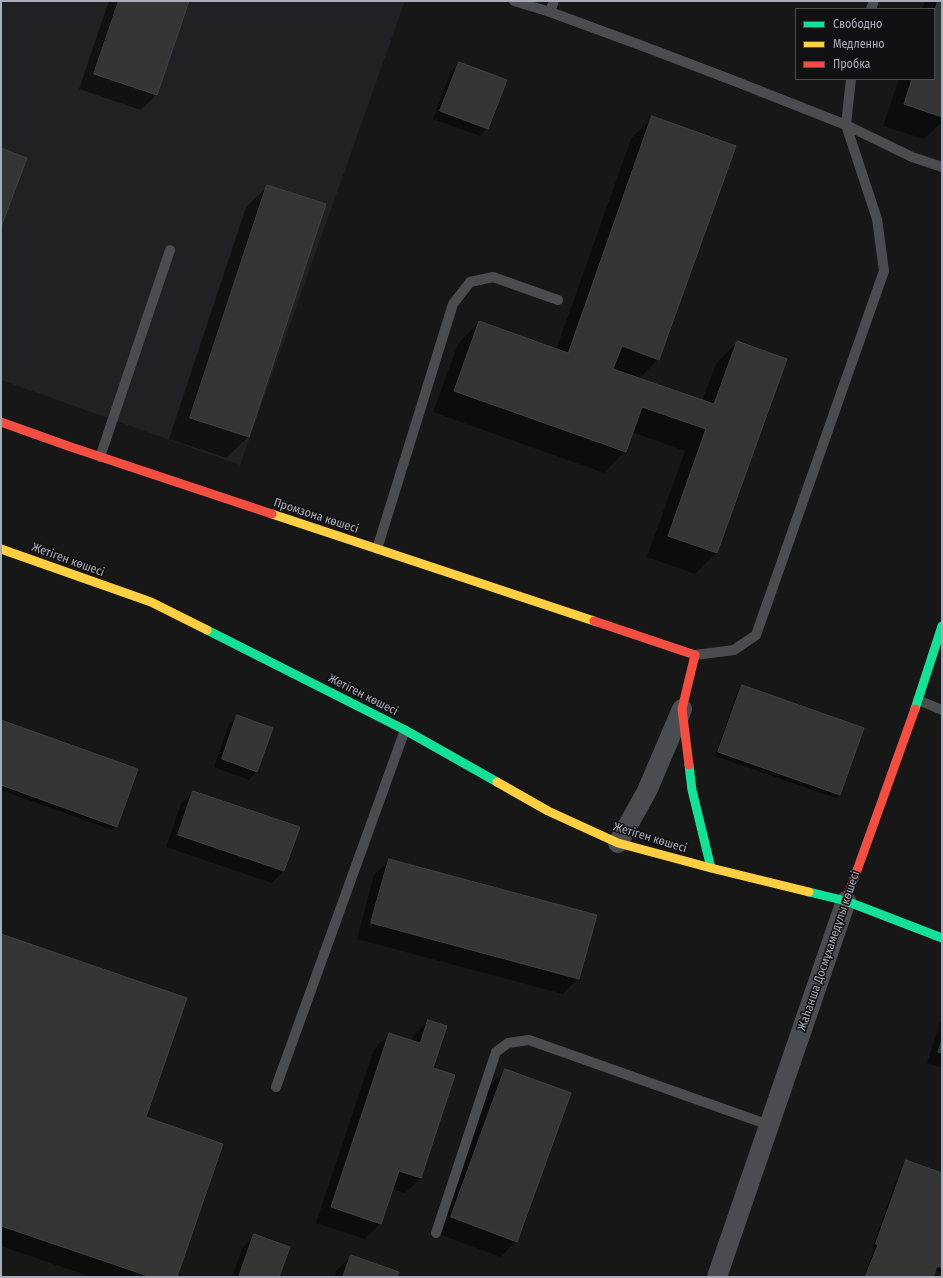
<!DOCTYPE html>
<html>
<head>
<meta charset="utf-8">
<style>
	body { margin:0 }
	#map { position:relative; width:943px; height:1278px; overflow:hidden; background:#171717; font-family:"Fira Sans Condensed",sans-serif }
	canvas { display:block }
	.frame { position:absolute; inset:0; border:2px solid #a8adb8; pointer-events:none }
	.legend { position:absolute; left:795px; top:8px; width:140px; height:72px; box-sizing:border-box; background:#111113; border:1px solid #4d4f55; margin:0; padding:5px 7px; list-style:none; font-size:12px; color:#a8adb8 }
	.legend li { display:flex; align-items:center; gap:8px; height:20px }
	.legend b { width:20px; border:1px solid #4d4f55 }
</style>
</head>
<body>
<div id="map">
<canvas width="943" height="1278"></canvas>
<div class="frame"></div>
<ul class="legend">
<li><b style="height:5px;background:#16e098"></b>Свободно</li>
<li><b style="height:5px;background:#ffcf43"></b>Медленно</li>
<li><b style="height:5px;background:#f24e42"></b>Пробка</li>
</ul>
</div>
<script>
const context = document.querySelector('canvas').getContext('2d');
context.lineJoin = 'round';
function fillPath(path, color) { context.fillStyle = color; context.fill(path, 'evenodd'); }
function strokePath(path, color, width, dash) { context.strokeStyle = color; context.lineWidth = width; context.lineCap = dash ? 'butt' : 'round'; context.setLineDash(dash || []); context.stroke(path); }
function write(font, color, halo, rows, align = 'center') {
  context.font = font + ' "Fira Sans Condensed",sans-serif'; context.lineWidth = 3; context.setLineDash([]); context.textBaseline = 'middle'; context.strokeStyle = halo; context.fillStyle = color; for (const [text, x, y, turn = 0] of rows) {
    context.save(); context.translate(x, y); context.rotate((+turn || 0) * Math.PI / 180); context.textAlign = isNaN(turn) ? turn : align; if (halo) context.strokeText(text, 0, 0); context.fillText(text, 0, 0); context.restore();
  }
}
fillPath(new Path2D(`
	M1,1H405L240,465L1,380Z`), '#212123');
fillPath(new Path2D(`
	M109,1H188L156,95L141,110L79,89Z
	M925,1H942V122L924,139L883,126L899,79H934V9H922Z
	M459,63L487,128L480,136L433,119L451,71Z
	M653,117L658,359L639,379L702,401L716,364L737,342L717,552L695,574L647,557L685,451L632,432L625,451L604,473L433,412L458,344L479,322L556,350L631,139Z
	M268,186L248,437L226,458L169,439L246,207Z
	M742,686L840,795L836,798L715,756L738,690Z
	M237,716L256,772L249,780L214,767L229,724Z
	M1,721L116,826L112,830L1,790Z
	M193,792L283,871L272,883L166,847L181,804Z
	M389,860L578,978L563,994L357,939L374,875ZM383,877H385L371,928H369Z
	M1,935L145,1118L176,1277H91L1,1246Z
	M942,1017V1068L927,1063Z
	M428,1021L432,1069L420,1178L405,1193L392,1189L380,1224L365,1239L316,1223L374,1050L389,1034L411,1042L413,1036Z
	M505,1070L516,1241L501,1257L436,1233L490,1086Z
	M906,1161L942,1174V1273L935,1270L932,1277H864L874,1248H872L902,1165Z
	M255,1235L278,1277H232L243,1247Z
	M351,1256L396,1277H334L336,1271Z`), '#0007');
const building = new Path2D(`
	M119,1H189L157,95L94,74Z
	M938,1H942V117L904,104L912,79H934V14Z
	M459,62L507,80L488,129L440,111Z
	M652,116L736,146L659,360L622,346L613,369L714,404L737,341L787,359L717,553L668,536L706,429L642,407L626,452L454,391L479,321L568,353Z
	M1,148L27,158L1,227Z
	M267,185L326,204L249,437L190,418Z
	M742,685L864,728L840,795L718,752Z
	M237,715L273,728L257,772L222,759Z
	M1,720L138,769L117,827L1,785Z
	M193,791L300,827L284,871L178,835Z
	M389,859L597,915L579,979L371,923Z
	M1,934L187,998L146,1117L223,1144L177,1277H151L1,1226Z
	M428,1020L447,1026L433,1068L455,1075L421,1178L399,1171L381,1224L331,1207L389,1033L420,1043Z
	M942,1041V1053L938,1052Z
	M505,1069L571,1093L517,1242L451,1217Z
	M906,1160L942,1173V1268L937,1266L933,1277H865L878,1245L876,1244Z
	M254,1234L290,1247L279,1277H239Z
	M351,1255L399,1272L397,1277H343Z`);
fillPath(building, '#353536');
strokePath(building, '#3f4043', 1);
strokePath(new Path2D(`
	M514,1L550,12L640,45L732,80L846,125L912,157L942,167
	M871,9L874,1
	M550,12L554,1
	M100,457L170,250
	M377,549L453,304L470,282L493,277L558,300
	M695,655L734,650L756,635L884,271L877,219L846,125L851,79
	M918,700L942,710
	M276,1087L405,730
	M436,1233L496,1052L508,1043L529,1040L769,1125`), '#4b4c50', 10);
strokePath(new Path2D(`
	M618,843L647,791L682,709
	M717,1277L846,901`), '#4b4c50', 20);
strokePath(new Path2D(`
	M207,630L405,730L497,782
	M915,709L942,626
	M689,765L692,790L711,868
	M809,892L846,901L942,938`), '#16e098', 9);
strokePath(new Path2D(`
	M272,514L594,621
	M1,549L151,602L207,630
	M497,782L548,811L618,843L711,868L809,892`), '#ffcf43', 9);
strokePath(new Path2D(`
	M1,422L68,446L272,514
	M594,621L695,655L682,709L689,765
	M846,901L915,709`), '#f24e42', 9);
write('12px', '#a8adb8', '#111113', [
	["Промзона көшесі",316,516,18],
	["Жетіген көшесі",68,560,20],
	["Жетіген көшесі",363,695,27],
	["Жетіген көшесі",650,838,17],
	["Жаһанша Досмұхамедұлы көшесі",829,951,-71]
]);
</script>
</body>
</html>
